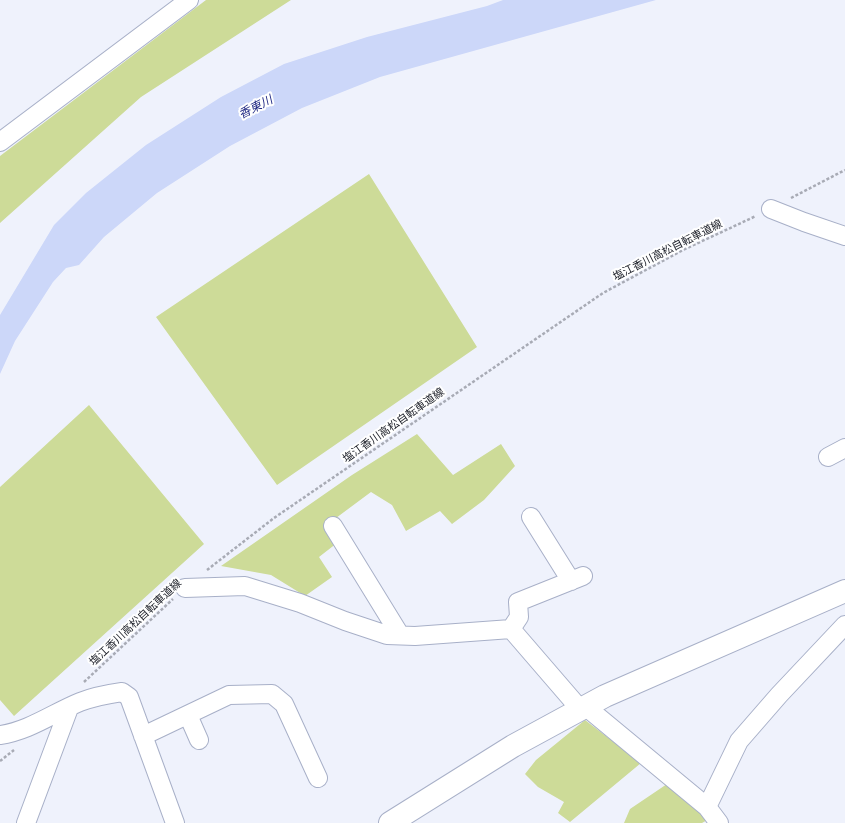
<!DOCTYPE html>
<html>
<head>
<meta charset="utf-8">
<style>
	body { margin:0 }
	canvas { display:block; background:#eff2fc }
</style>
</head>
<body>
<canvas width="845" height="823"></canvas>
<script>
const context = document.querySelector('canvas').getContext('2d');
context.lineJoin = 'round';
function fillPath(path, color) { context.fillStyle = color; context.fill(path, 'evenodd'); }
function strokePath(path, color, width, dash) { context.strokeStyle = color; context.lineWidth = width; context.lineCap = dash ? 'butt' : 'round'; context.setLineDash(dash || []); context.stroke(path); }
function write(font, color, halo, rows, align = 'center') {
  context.font = font + ' "Nunito Sans","Noto Sans JP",sans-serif'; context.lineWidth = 4; context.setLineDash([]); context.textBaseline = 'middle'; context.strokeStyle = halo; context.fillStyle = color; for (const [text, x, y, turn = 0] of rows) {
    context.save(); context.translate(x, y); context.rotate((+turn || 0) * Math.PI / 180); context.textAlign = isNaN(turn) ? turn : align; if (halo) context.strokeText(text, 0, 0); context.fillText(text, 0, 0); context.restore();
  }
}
fillPath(new Path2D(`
	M206,0H291L141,97L0,223V156Z
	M369,174L477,347L277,485L156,317Z
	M89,405L204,544L14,716L0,700V487Z
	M417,434L453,475L501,444L515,466L484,500L452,524L440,511L406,531L392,505L371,492L336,518L337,543L319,557L332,577L305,596L271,575L221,566L352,475Z
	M585,720L641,763L570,822L558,813L564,802L538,787L525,774L536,760Z
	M667,784L709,819L702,823H624L630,809Z`), '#cddb98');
fillPath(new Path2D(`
	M503,0H656L380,77L302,108L230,146L157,193L104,237L79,265L66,268L53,282L15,341L0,374V315L54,225L86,193L146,145L221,97L284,64L367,37L487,6Z`), '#ccd7f9');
const minor = new Path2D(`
	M0,142L189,0
	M771,209L804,222L845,236
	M828,457L845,448
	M531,517L571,581
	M333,526L400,635
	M185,588L245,586L300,603L345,621L387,635L415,636L511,629L580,709
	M511,629L519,617L518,602L583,576
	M585,706L707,807L719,823
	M188,715L199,740
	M0,735C29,731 53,713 80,702C93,697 108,694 122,692L129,697L175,823
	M143,736L229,695L272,694L284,704L318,778
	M707,807L739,741L779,695L845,625
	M26,823L69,708`);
const tertiary = new Path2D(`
	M390,823L513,746L605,696L845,591`);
strokePath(minor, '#a8b0c8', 20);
strokePath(tertiary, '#a8b0c8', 24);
strokePath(new Path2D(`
	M791,198L845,170
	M207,570L274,518L603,293L683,250L756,216
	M84,682L173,599
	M0,761L14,750`), '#a8abb5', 2.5, [3, 2]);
strokePath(minor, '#fff', 18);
strokePath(tertiary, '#fff', 22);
write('11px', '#1b1e27', '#fff', [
	["塩江香川高松自転車道線",668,251,-27],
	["塩江香川高松自転車道線",394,426,-35],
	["塩江香川高松自転車道線",136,623,-43]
]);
write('italic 12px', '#202984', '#fff', [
	["香東川",256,108,-27]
]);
</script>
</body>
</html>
